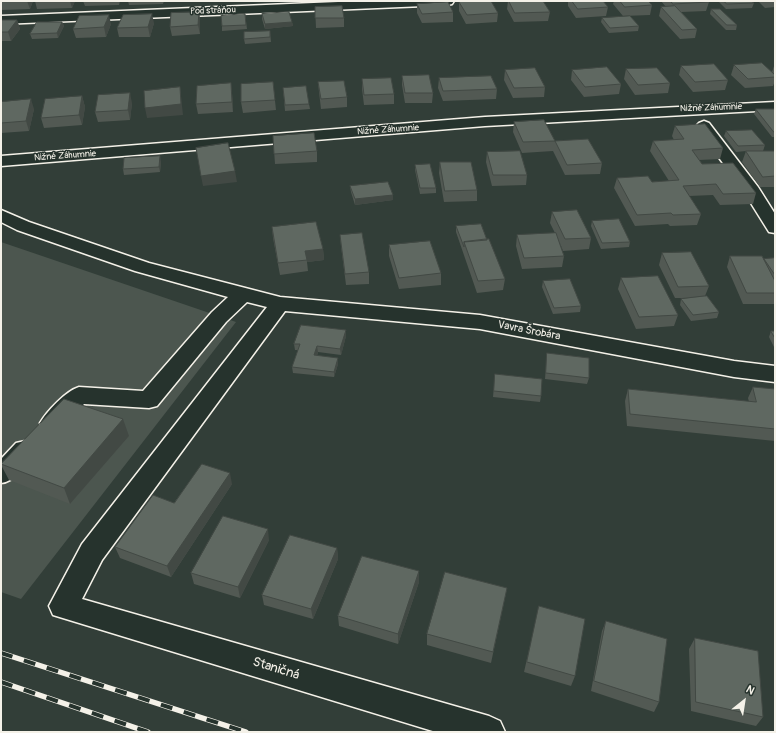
<!DOCTYPE html>
<html>
<head>
<meta charset="utf-8">
<style>
	body { margin:0 }
	#map { position:relative; width:776px; height:733px; overflow:hidden; background:#323e38; font-family:Pangolin,sans-serif }
	canvas { display:block }
	.frame { position:absolute; inset:0; border:2px solid #f4f1e8; pointer-events:none }
	.north { position:absolute; left:724px; top:681px; width:40px; height:40px; -webkit-text-stroke:3px #26332d; paint-order:stroke; rotate:30deg; font-size:11px; font-weight:700; line-height:16px; text-align:center; color:#f4f1e8 }
	.north::after { content:''; display:block; margin:auto; width:14px; height:18px; background:#f4f1e8; clip-path:polygon(50% 0,100% 100%,50% 72%,0 100%) }
</style>
</head>
<body>
<div id="map">
<canvas width="776" height="733"></canvas>
<div class="frame"></div>
<div class="north">N</div>
</div>
<script>
const context = document.querySelector('canvas').getContext('2d');
context.lineJoin = 'round';
function fillPath(path, color) { context.fillStyle = color; context.fill(path, 'evenodd'); }
function strokePath(path, color, width, dash) { context.strokeStyle = color; context.lineWidth = width; context.lineCap = dash ? 'butt' : 'round'; context.setLineDash(dash || []); context.stroke(path); }
function write(font, color, halo, rows, align = 'center') {
  context.font = font + ' Pangolin,sans-serif'; context.lineWidth = 3; context.setLineDash([]); context.textBaseline = 'middle'; context.strokeStyle = halo; context.fillStyle = color; for (const [text, x, y, turn = 0] of rows) {
    context.save(); context.translate(x, y); context.rotate((+turn || 0) * Math.PI / 180); context.textAlign = isNaN(turn) ? turn : align; if (halo) context.strokeText(text, 0, 0); context.fillText(text, 0, 0); context.restore();
  }
}
fillPath(new Path2D(`
	M1,242L236,322L21,599L1,592Z`), '#4c564f');
const minor = new Path2D(`
	M362,1H454L452,4L448,5L1,24V16Z
	M775,102V110L485,126L1,166V156L485,117Z
	M704,121L709,123L758,187L775,214V233L769,232L744,192L696,126L699,123Z
	M1,210L29,222L149,263L280,297L480,315L734,361L775,366V382L734,377L480,329L285,311L102,560L82,599L489,716L500,721L505,732H436L53,615L49,606L82,544L267,307L247,302L226,322L157,406L149,408L84,404L60,429L52,432L44,429L40,423C47,411 66,391 79,387L143,391L212,312L228,297L135,271L17,230L1,222Z
	M25,441L34,443L37,450C31,462 15,482 1,483V459L16,443Z`);
strokePath(minor, '#f4f1e8', 3);
fillPath(minor, '#26332d');
const rail = new Path2D(`
	M1,653L246,732
	M1,682L148,732`);
strokePath(rail, '#f4f1e8', 5.5);
strokePath(rail, '#26332d', 4, [12]);
fillPath(new Path2D(`
	M1,1H33L30,9L1,10Z
	M35,1H75L72,8L37,9Z
	M83,1H120L119,5L85,6Z
	M128,1H164L163,4L129,5Z
	M179,1H209L180,2Z
	M508,1H543L550,12L548,21L514,22L507,9Z
	M568,1H603L608,7L606,16L576,18L568,6Z
	M614,1H648L652,5L650,15L623,16L613,4Z
	M661,1H708L709,2L706,11L681,12L697,29L695,38L680,39L659,16L661,7H666Z
	M718,1H751L754,3L752,8L726,9Z
	M758,1H775V7L765,8Z
	M459,2L498,13L497,22L466,24L459,11Z
	M417,4L453,12V22L422,23L417,13Z
	M315,7L344,18V27L316,28Z
	M711,9L737,25L736,30H726L710,14Z
	M199,12L200,21V34L172,36L170,27Z
	M245,14L247,29L222,31V26Z
	M262,14L292,22L293,26L265,29L262,19Z
	M602,18L639,26L638,31L609,33L601,22Z
	M1,20H17L20,29L11,41H1Z
	M62,22L64,26L58,38L32,39L30,34Z
	M154,23L150,37H119L117,28Z
	M111,24L106,37L76,38L73,29Z
	M270,31L271,42L245,44L244,39Z
	M775,63V75L772,72Z
	M734,65L775,75V81L773,86L745,88L731,75Z
	M681,66L728,80L725,90L693,92L679,75Z
	M626,69L670,83L668,93L635,95L624,79Z
	M505,70L545,87L544,97L513,98L504,80Z
	M572,70L621,84L619,94L584,97L571,80Z
	M402,76L433,93L432,103H405L402,85Z
	M439,78L497,89L496,99L443,101L438,88Z
	M362,79L394,94V104L364,105L362,89Z
	M273,82L276,110L243,113L241,102Z
	M318,82L347,97V107L321,109L319,92Z
	M283,88L309,104L310,109L285,111Z
	M232,93L233,112L198,114L196,104Z
	M82,96L85,107L82,125L44,128L41,118Z
	M1,102L34,109L29,131L1,133Z
	M132,103L130,120L98,122L95,112Z
	M756,109H775V137H772L754,114Z
	M514,122L602,163L600,174L565,175L553,151L522,153L513,132Z
	M675,126L723,148L720,159L699,160L702,164L756,193L753,204L720,205L713,195L689,196L701,214L697,225L670,226L668,224L635,226L614,188L617,178L652,182L669,181L650,151L653,141L674,140L672,136Z
	M726,131L765,145L763,151H775V187H760L742,162L746,151L736,152L724,136Z
	M273,136L317,151V162L275,164Z
	M487,152L527,175L526,185L492,186L486,162Z
	M161,161L160,172L124,175L123,169Z
	M440,162L477,190V201L444,202L439,173Z
	M415,165L436,188V193L420,194L415,170Z
	M350,186L393,200L355,205L351,192Z
	M552,212L591,238L589,249L563,251L560,243L564,256L562,267L522,269L516,246L517,235L555,233L550,223Z
	M592,221L630,242L629,247L601,249L591,226Z
	M456,226L487,240L505,279L503,290L477,293L456,232Z
	M272,227L323,249L324,260L307,262L308,271L280,275L273,238Z
	M340,235L369,272V284L346,285L341,246Z
	M389,245L441,273V285L399,289L389,256Z
	M662,253L709,286L705,296L719,312L717,318L691,321L680,305L681,299L688,298H675L659,265Z
	M730,256L764,260V259L775,258V304H743L727,267Z
	M621,278L678,315L674,326L636,329L618,289Z
	M543,281L581,306L580,312L553,314L542,287Z
	M771,331H775V349L769,337Z
	M346,336L341,355L318,352L317,356L338,364L334,377L293,373L292,367L298,350H295L294,344Z
	M547,353L589,378L587,384L545,379Z
	M495,374L541,396L540,402L493,397Z
	M753,387L775,389V441L627,426L625,401L628,389L749,402L748,398Z
	M129,436L70,504L9,480L1,465V464Z
	M232,484L171,577L120,558L115,547L174,503Z
	M269,540L240,598L194,584L191,573Z
	M337,548L338,559L313,619L264,605L262,595Z
	M419,571V582L398,644L339,626L338,616Z
	M507,588L491,663L427,645V634Z
	M539,606L575,676L571,686L524,672Z
	M606,621L659,702L654,712L591,691L602,631Z
	M695,638L763,717L756,726L691,711L689,649Z`), '#525953');
fillPath(new Path2D(`
	M27,1H33L30,9Z
	M70,1H75L72,8Z
	M199,12L200,21V34L198,25Z
	M152,14L154,23L150,37L148,27Z
	M109,15L111,24L106,37L104,27Z
	M17,20L20,29L11,41L8,32Z
	M62,22L64,26L58,38L57,33Z
	M292,22L293,26L265,29V24Z
	M231,83L232,93L233,112L232,102Z
	M180,87L183,115L147,118L145,108Z
	M130,93L132,103L130,120L128,110Z
	M82,96L85,107L82,125L79,115Z
	M31,99L34,109L29,131L26,121Z
	M160,156L161,161L160,172L159,167Z
	M235,171L237,182L203,186L201,176Z
	M393,195V200L355,205V199Z
	M323,249L324,260L307,262L305,251Z
	M346,330V336L341,355L340,349Z
	M317,346L318,352L315,361L314,355Z
	M338,358V364L334,377V372Z
	M123,419L129,436L70,504L64,488Z
	M230,473L232,484L171,577L167,566Z
	M268,529L269,540L240,598L238,587Z
	M337,548L338,559L313,619L311,609Z
	M419,571V582L398,644V634Z`), '#424944');
const building = new Path2D(`
	M470,1H491L498,13L467,15L459,2Z
	M509,1H543L550,12L515,13Z
	M572,1H603L608,7L578,9Z
	M620,1H648L652,5L625,7Z
	M671,1H708L709,2L673,4Z
	M724,1H751L754,3L727,4Z
	M448,2L453,12L422,14L417,4Z
	M342,6L344,18H315V7Z
	M675,6L697,29L682,30L661,7Z
	M711,9H720L737,25H727Z
	M199,12L198,25L170,27L171,13Z
	M289,12L292,22L265,24L262,14Z
	M152,14L148,27L117,28L123,15Z
	M245,14L246,25L222,26L221,16Z
	M109,15L104,27L73,29L79,16Z
	M630,16L639,26L610,28L602,18Z
	M1,20H17L8,32H1Z
	M37,22H62L57,33L30,34Z
	M270,31V37L244,39V32Z
	M762,63L775,75V77L748,79L734,65Z
	M714,64L728,80L695,82L681,66Z
	M607,67L621,84L585,87L572,70Z
	M535,68L545,87L514,88L505,70Z
	M657,68L670,83L638,85L626,69Z
	M429,75L433,93H405L402,76Z
	M491,76L497,89L443,91L439,78Z
	M391,78L394,94L364,95L362,79Z
	M344,81L347,97L321,99L318,82Z
	M273,82L275,100L241,102V84Z
	M231,83L232,102L196,104L197,86Z
	M306,86L309,104L285,105L283,88Z
	M180,87L181,104L145,108L144,91Z
	M130,93L128,110L95,112L98,95Z
	M82,96L79,115L41,118L45,99Z
	M31,99L26,121L1,123V102Z
	M756,109H775V132H774Z
	M544,120L555,141L588,139L602,163L567,165L555,141L523,142L514,122Z
	M705,124L723,148L692,150L702,164L733,163L756,193L723,194L716,184L683,186L701,214L673,215L671,213L637,215L617,178L648,176L652,182L679,180L653,141L684,139L675,126Z
	M752,130L765,145L738,146L726,131Z
	M314,133L317,151L274,154L273,136Z
	M228,143L235,171L201,176L196,148Z
	M520,151L527,175H493L487,152Z
	M746,151H775V176L763,177Z
	M160,156L159,167L123,169L124,158Z
	M440,162H471L477,190L445,191Z
	M430,164L436,188H420L415,165Z
	M388,182L393,195L355,199L350,186Z
	M577,210L591,238L565,239L552,212Z
	M619,219L630,242L602,243L592,221Z
	M316,222L323,249L305,251L307,260L278,263L272,227Z
	M481,224L487,240L464,242V247L456,226Z
	M362,233L369,272L345,274L340,235Z
	M556,233L564,256L524,258L517,235Z
	M489,239L505,279L478,281L464,242Z
	M430,241L441,273L399,278L389,245Z
	M691,252L709,286L678,287L662,253Z
	M730,256H762L775,281V293H747Z
	M775,258V275L764,259Z
	M658,276L678,315L639,317L621,278Z
	M570,279L581,306L554,308L543,281Z
	M707,296L719,312L693,315L681,299Z
	M301,325L346,330L340,349L317,346L314,355L338,358L334,372L292,367L300,344H294Z
	M771,331H775V338Z
	M547,353L589,358V378L546,373Z
	M495,374L542,379L541,396L494,391Z
	M753,387L775,389V429L630,414L628,389L756,402Z
	M64,399L123,419L64,488L1,464Z
	M202,464L230,473L167,566L115,547L153,495L174,503Z
	M223,516L268,529L238,587L191,573Z
	M290,535L337,548L311,609L262,595Z
	M362,556L419,571L398,634L338,616Z
	M445,572L507,588L493,652L427,634Z
	M539,606L585,619L575,676L527,662Z
	M606,621L667,639L659,702L594,681Z
	M695,638L758,651L763,717L696,702Z`);
fillPath(building, '#5f6861');
strokePath(building, '#424944', 1);
write('9px', '#f4f1e8', '#26332d', [
	["Pod stráňou",213,11,-2],
	["Nižné Záhumnie",711,108,-2],
	["Nižné Záhumnie",388,130,-4],
	["Nižné Záhumnie",65,156,-4]
]);
write('11px', '#f4f1e8', '#26332d', [
	["Vavra Šrobára",529,331,11]
]);
write('13px', '#f4f1e8', '#26332d', [
	["Staničná",276,669,17]
]);
</script>
</body>
</html>
